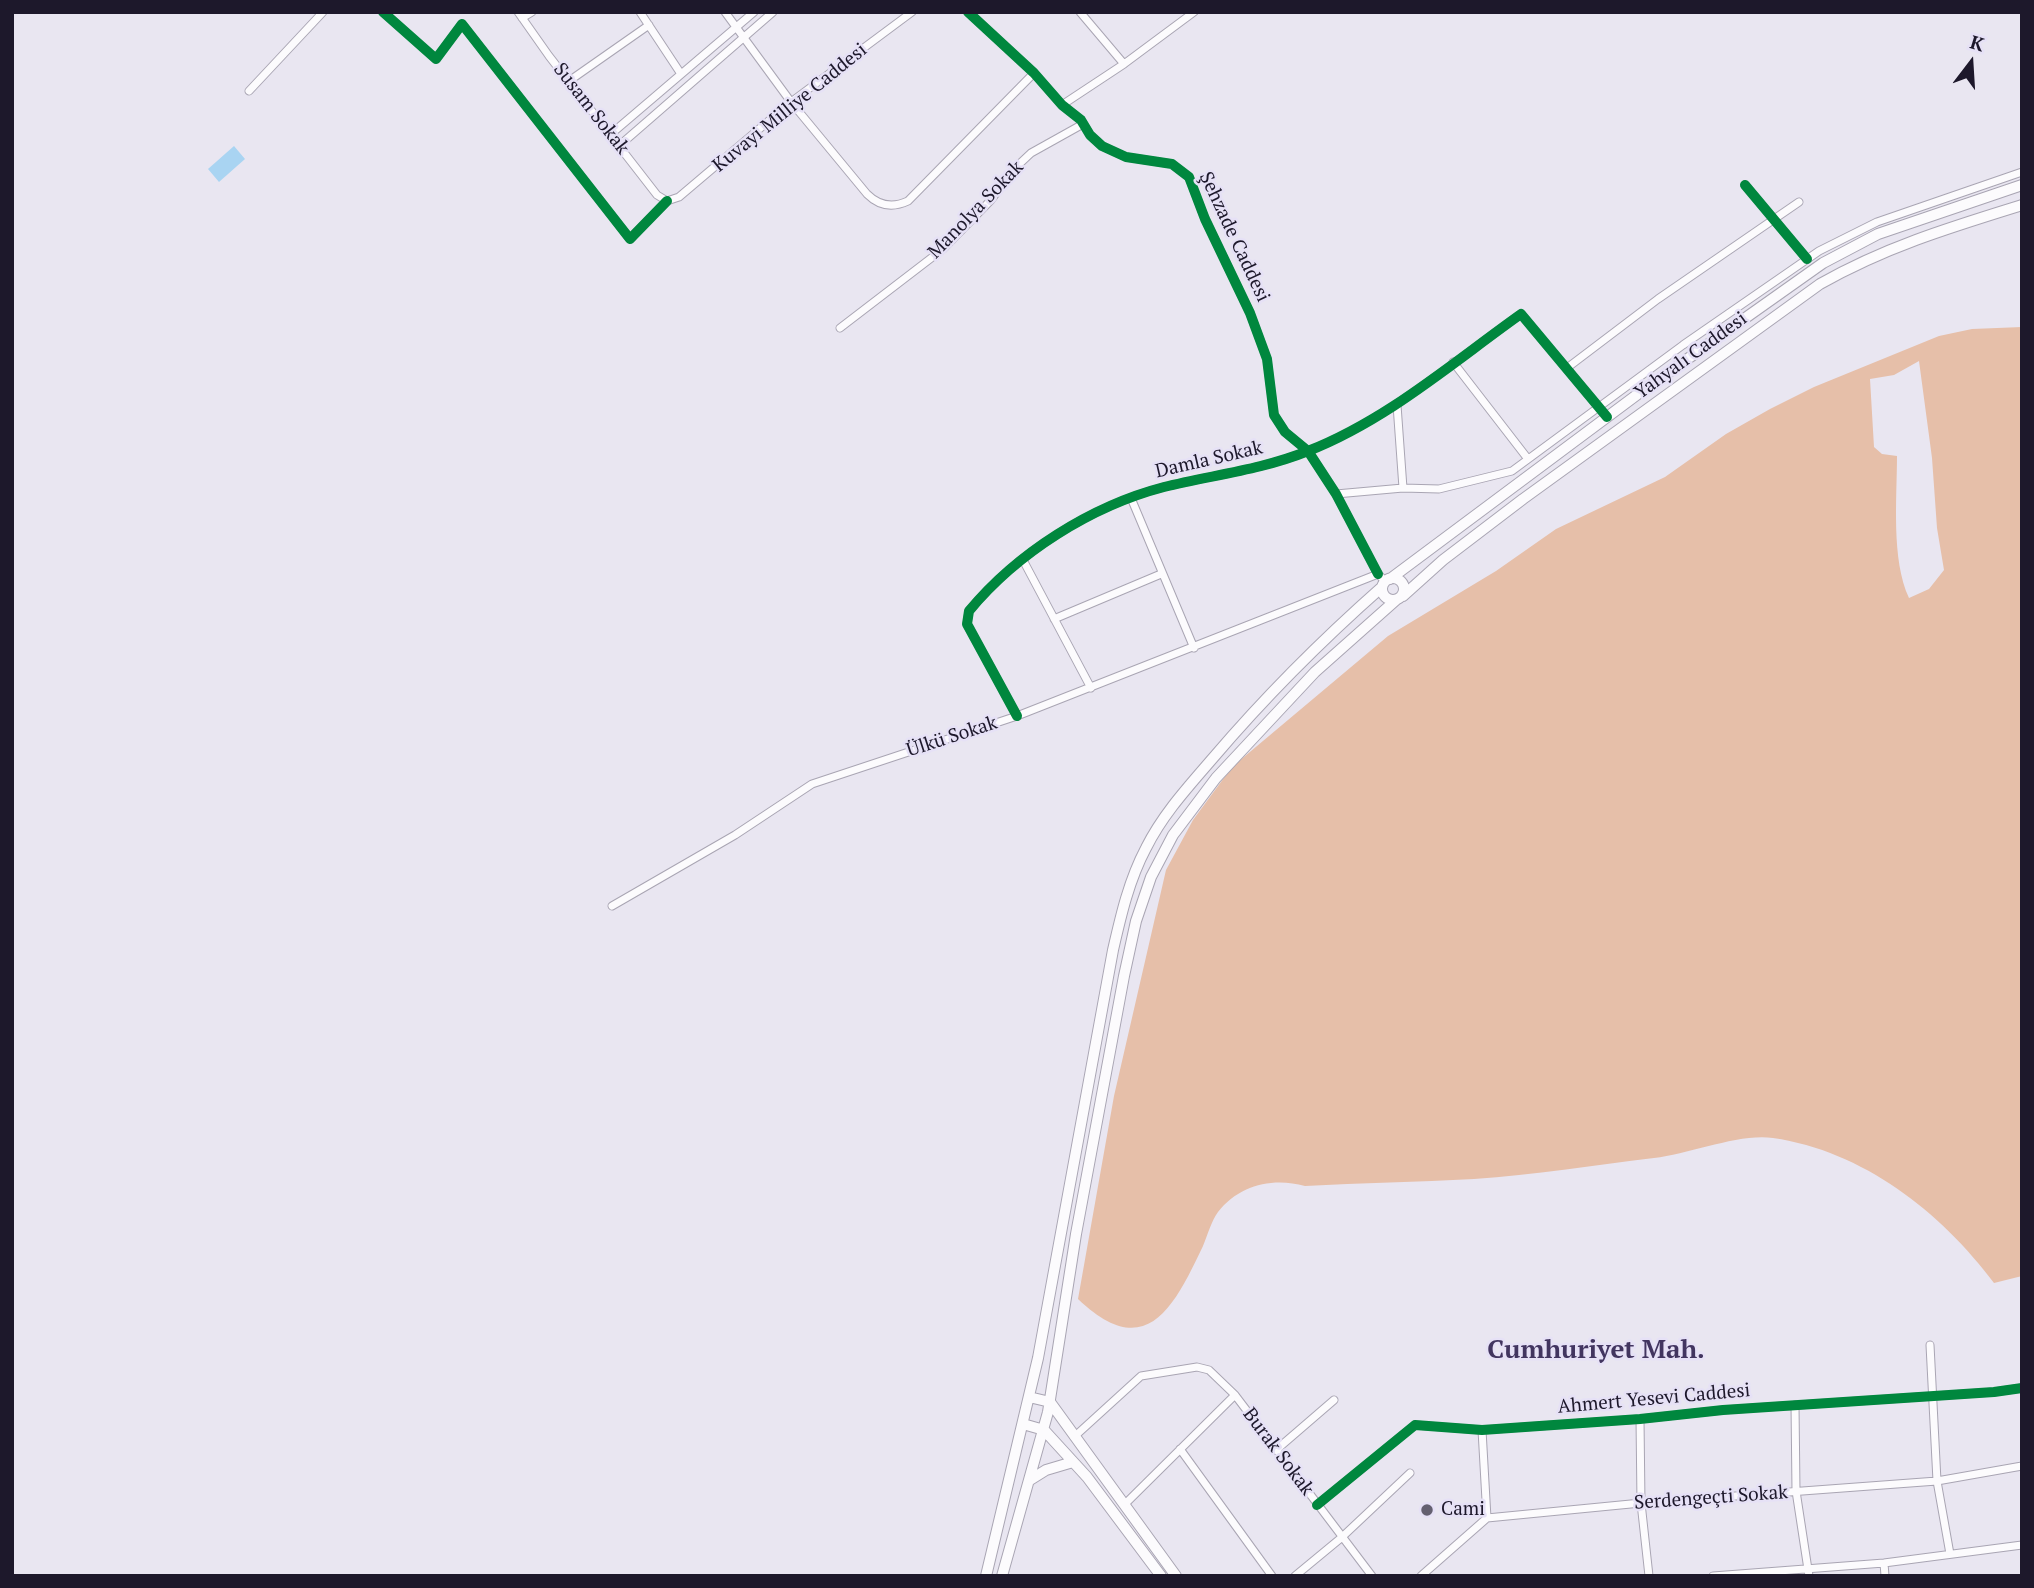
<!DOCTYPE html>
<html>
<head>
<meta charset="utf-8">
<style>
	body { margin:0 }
	#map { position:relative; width:2034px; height:1588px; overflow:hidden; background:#e9e6f1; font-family:"PT Serif",serif }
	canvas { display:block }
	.frame { position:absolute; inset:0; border:14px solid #1d182b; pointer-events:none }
	.north { position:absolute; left:1936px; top:28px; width:70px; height:70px; -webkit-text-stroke:5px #e6e1f6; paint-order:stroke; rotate:17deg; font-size:19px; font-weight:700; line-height:28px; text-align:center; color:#1d182b }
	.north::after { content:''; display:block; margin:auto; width:24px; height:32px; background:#1d182b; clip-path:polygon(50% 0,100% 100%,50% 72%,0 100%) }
</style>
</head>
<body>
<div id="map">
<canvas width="2034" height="1588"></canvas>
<div class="frame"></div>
<div class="north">K</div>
</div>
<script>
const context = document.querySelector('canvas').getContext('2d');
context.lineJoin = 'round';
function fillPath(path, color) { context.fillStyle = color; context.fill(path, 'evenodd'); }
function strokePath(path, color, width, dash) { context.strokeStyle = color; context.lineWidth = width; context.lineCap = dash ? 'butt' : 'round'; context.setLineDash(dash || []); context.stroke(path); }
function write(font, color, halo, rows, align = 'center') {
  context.font = font + ' "PT Serif",serif'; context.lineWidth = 5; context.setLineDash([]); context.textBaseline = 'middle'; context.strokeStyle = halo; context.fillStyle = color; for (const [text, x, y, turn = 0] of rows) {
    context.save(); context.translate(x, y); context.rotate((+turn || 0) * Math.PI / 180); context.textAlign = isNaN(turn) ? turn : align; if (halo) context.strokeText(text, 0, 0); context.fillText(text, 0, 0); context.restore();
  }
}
fillPath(new Path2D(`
	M2022,327V1276L1994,1283C1941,1212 1863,1151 1773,1138C1739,1133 1690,1154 1654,1158C1594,1165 1534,1175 1474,1179C1418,1182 1361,1183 1305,1186C1273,1177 1239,1185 1218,1212C1211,1222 1208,1234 1203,1246C1174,1307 1146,1364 1078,1299L1114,1096L1166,870L1193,820L1232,767L1388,636L1496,571L1556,529L1665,477L1726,434L1770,409L1814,387L1939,336L1972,329ZM1919,361L1932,458L1937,528L1944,570L1929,589L1909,598C1891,559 1897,499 1897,456L1882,454L1874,447L1870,379L1894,375Z`), '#e6bfa9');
fillPath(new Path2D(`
	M234,146L245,159L219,182L208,169Z`), '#a9d4f2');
const street = new Path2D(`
	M383,12L436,59L462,24L630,239L667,201
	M518,12L549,56L657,195L667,201
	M640,12L681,74
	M725,12L791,102L867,194C879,206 893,208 908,201L1034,73
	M968,12L1034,73L1062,105L1081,120L1090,135L1102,146L1126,157L1172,164L1189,177L1205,219L1250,313L1267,359L1274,415L1285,432L1308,451L1336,494L1378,574
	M1080,12L1124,64
	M522,18L532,12
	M569,81L649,25
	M249,91L323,12
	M1062,105L1124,64L1194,12
	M611,134L754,12
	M620,145L773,12
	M1745,185L1807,259
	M667,201L679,197L791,102L912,12
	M840,328L943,249L991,200L1014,169L1031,153L1083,124
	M1453,362L1528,459
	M1567,368L1658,299L1799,202
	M1397,405L1403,488
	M1336,494L1403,488L1439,489L1512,471L1683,345L1819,251L1877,222L2022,172
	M1131,498L1194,648
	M1023,560L1091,688
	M1054,619L1161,574
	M1017,716L967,624L969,611C1017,553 1091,506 1164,487C1212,475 1261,470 1308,451C1387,420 1452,363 1521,314L1607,417
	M612,906L735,835L812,784L1017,716L1378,574L1385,581
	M1930,1345L1937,1481L1950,1554
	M1795,1405L1796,1491L1809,1576
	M1640,1419L1641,1503L1649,1576
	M1482,1430L1487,1518
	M1074,1437L1141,1376L1197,1367L1209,1370L1235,1395L1372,1576
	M1180,1449L1272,1576
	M1276,1450L1334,1400
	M1124,1505L1235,1395
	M1317,1505L1415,1425L1482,1430L1640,1419L1723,1410L1994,1392L2022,1388
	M1884,1563L1885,1576
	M1295,1576L1341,1538L1410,1473
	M1421,1576L1487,1518L1641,1503L1937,1481L2022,1466
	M1713,1576L1884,1563L2022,1545`);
const secondary = new Path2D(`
	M1382 589a11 11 0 1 1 22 0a11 11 0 1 1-22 0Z
	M1390,579L1638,394L1823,263L1878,234L2022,185
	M1403,596L1443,560L1523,499L1820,284C1885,247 1951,227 2022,205
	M1029,1397L1050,1402L1176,1576
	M1023,1424L1044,1430L1087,1477L1161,1576
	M1030,1480L1046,1470L1073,1462
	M986,1576L1038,1358L1113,950C1121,915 1129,880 1146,848C1163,814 1188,787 1213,758C1265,697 1322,640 1382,587
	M1002,1576L1048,1412L1076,1234L1124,976L1136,921L1151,877L1173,835L1216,778L1315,672L1396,600`);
strokePath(street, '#a9a5b3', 9);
strokePath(secondary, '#a9a5b3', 12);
strokePath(street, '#fcfbfd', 7);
strokePath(secondary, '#fcfbfd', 10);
strokePath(new Path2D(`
	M383,12L436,59L462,24L630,239L667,201
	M968,12L1034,73L1062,105L1081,120L1090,135L1102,146L1126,157L1172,164L1189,177L1205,219L1250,313L1267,359L1274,415L1285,432L1308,451L1336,494L1378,574
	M1745,185L1807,259
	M1017,716L967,624L969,611C1017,553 1091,506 1164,487C1212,475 1261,470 1308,451C1387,420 1452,363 1521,314L1607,417
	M1317,1505L1415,1425L1482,1430L1640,1419L1723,1410L1994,1392L2022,1388`), '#00873e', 10);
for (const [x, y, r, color] of [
	[1427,1510,7,"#646070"]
]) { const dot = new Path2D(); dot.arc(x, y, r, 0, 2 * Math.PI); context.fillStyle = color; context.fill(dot); strokePath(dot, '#e6e1f6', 2.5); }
write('19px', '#1d182b', '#e6e1f6', [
	["Kuvayi Milliye Caddesi",790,108,-39],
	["Susam Sokak",591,109,52],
	["Manolya Sokak",976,210,-46],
	["Şehzade Caddesi",1234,237,65],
	["Yahyalı Caddesi",1691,356,-36],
	["Damla Sokak",1209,460,-13],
	["Ülkü Sokak",952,737,-18],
	["Ahmert Yesevi Caddesi",1654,1399,-5],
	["Burak Sokak",1278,1452,53],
	["Serdengeçti Sokak",1711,1498,-4]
]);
write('19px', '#1d182b', '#e6e1f6', [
	["Cami",1441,1510]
], 'left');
write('bold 26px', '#423560', '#e6e1f6', [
	["Cumhuriyet Mah.",1596,1351]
]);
</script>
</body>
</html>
